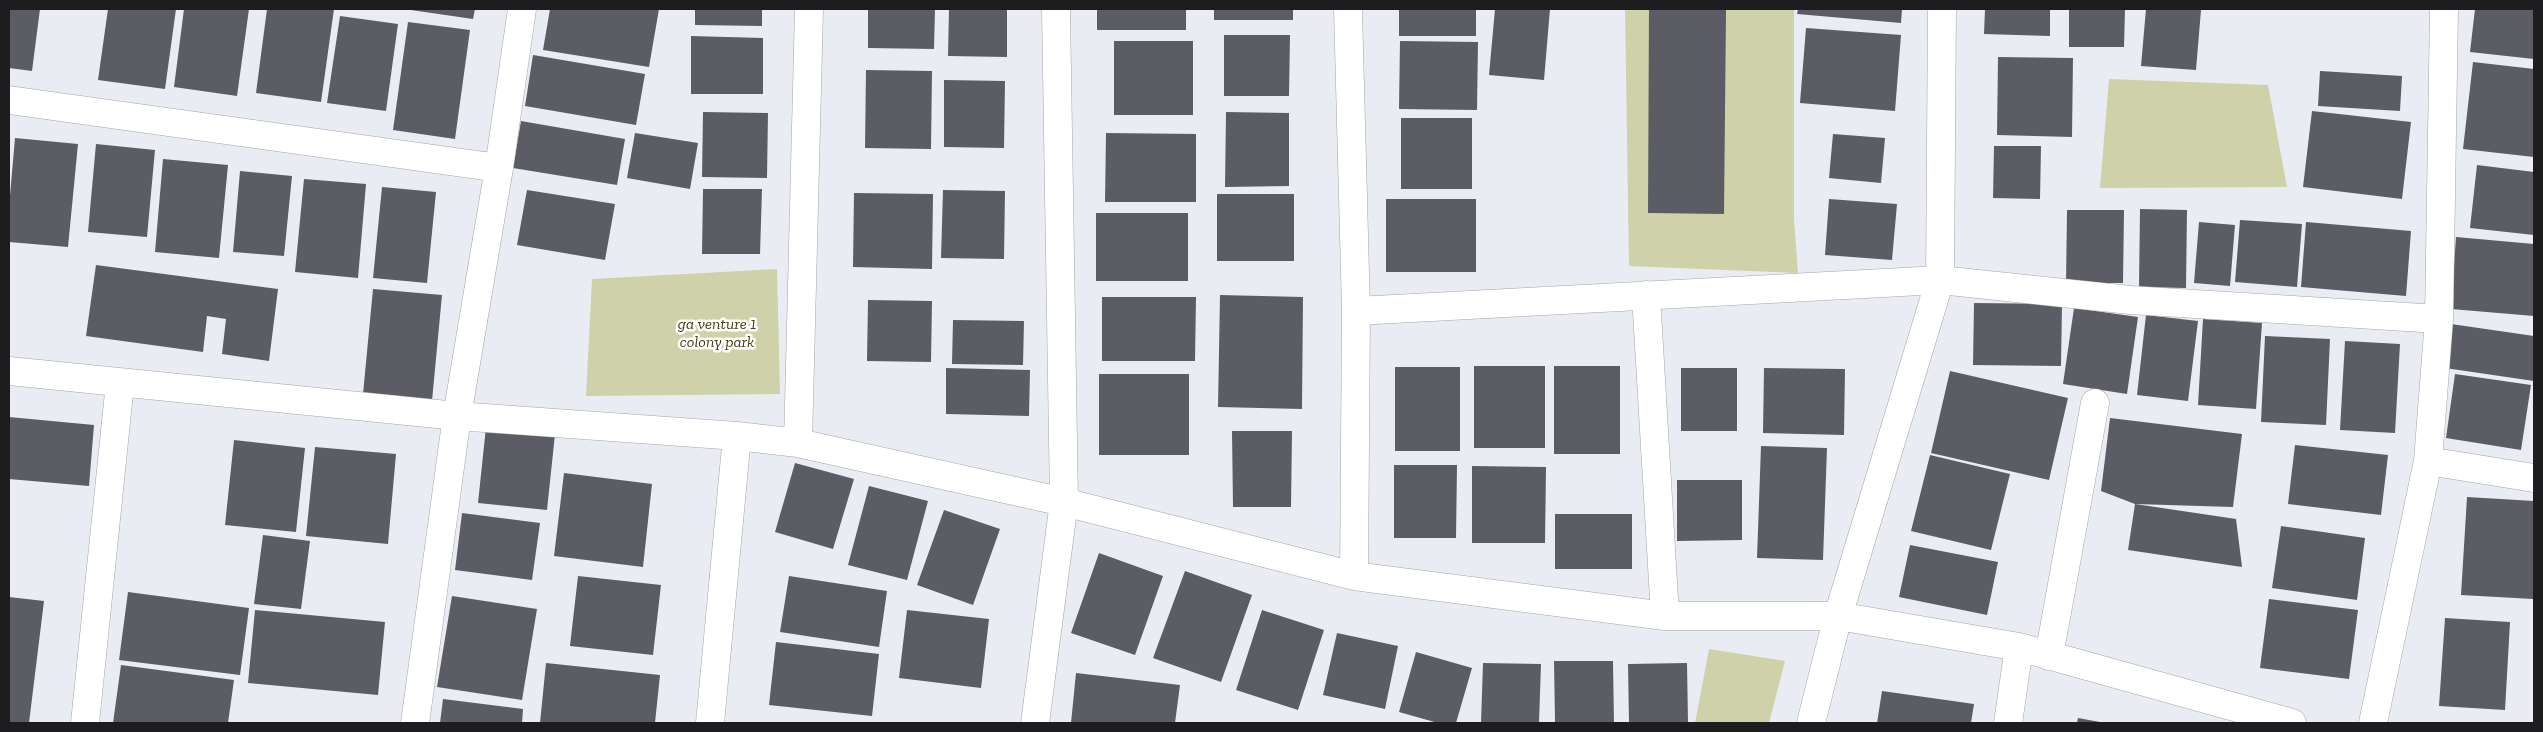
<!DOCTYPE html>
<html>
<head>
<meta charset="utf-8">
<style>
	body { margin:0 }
	#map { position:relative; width:2543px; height:732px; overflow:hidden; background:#eaecf4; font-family:"Zilla Slab",serif }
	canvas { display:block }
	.frame { position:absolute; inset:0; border:10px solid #1d1d20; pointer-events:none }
</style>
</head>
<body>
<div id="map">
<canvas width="2543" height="732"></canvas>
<div class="frame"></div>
</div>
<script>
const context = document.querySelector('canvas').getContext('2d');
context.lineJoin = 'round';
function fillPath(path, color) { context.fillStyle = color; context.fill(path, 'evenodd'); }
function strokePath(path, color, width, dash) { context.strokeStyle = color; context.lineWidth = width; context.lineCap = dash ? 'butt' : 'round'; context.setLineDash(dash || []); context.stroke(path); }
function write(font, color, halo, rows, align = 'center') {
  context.font = font + ' "Zilla Slab",serif'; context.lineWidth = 5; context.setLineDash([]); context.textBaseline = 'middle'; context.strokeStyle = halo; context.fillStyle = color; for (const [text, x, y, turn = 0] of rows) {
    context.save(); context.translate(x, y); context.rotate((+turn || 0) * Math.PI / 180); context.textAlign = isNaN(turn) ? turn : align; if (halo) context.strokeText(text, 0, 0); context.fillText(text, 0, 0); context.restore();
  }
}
fillPath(new Path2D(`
	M1625,9H1794V219L1798,273L1629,266Z
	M2109,79L2268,85L2287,187L2100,188Z
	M777,269L780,394L586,396L592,279Z
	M1709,649L1785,661L1769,723H1695Z`), '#cfd1a9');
fillPath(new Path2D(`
	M9,9H40L32,71L9,68Z
	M108,9H176L165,89L98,80Z
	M184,9H249L237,96L174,87Z
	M267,9H334L321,102L256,93Z
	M404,9H475L473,19Z
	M550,9H659L649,67L543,50Z
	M695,9H762V26L695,25Z
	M868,9H935L934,49L868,48Z
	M949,9H1007V57L948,56Z
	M1097,9H1186V30H1097Z
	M1214,9H1293V20H1214Z
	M1399,9H1476V36H1399Z
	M1495,9H1550L1544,80L1489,75Z
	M1649,9L1726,10L1724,214L1648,213Z
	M1798,9H1902L1901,23L1797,14Z
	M1985,9H2050V36L1984,34Z
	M2069,9H2125L2124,47H2069Z
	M2146,9L2201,10L2196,70L2141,66Z
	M2475,9H2534V59L2470,52Z
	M340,16L398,24L386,111L327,103Z
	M408,22L470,30L455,139L393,130Z
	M1806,28L1901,35L1895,111L1800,103Z
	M1224,35H1290L1289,96H1224Z
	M691,36L763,38V94H691Z
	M1114,41H1193V115H1114Z
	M1400,41L1478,42L1477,110L1399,109Z
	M533,55L645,74L636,125L525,106Z
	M1998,57L2073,58L2072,137L1997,135Z
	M2473,62L2534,69V157L2463,149Z
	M866,70L932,71L931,149L865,148Z
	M2320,71L2402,76L2400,111L2318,106Z
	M944,80L1005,81L1004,148L944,147Z
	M2312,111L2411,122L2402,199L2303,187Z
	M703,112L768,113L767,178L702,177Z
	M1226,112L1289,113V186L1225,187Z
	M1401,118H1472V189H1401Z
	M521,121L625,139L617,185L513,168Z
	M635,133L698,143L690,189L627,178Z
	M1106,133L1196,134V202H1105Z
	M1833,134L1885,138L1881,183L1829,178Z
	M15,138L78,144L68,247L9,242V207Z
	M96,144L155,150L147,237L88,232Z
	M1994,146H2041L2040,199L1993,198Z
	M163,159L228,165L219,258L155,252Z
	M2477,165L2534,172V235L2470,228Z
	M240,171L292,176L284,256L233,252Z
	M304,179L366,184L358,278L295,272Z
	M382,187L436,192L427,283L373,278Z
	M703,189H762L760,254H702Z
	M527,190L615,204L605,260L517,245Z
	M943,190L1005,191L1004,259L941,258Z
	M854,193L933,194L932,269L853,267Z
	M1217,194H1294V261H1217Z
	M1386,199H1476V272H1386Z
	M1829,199L1897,204L1892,260L1825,255Z
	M2140,209L2187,210L2186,288L2139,287Z
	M2067,210H2124L2123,283H2066Z
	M1096,213H1188V281H1096Z
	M2240,220L2302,224L2297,287L2235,282Z
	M2199,222L2235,225L2230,286L2194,283Z
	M2306,222L2411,231L2406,296L2301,287Z
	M2456,237L2534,244V316L2451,309Z
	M96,265L278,289L269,361L222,354L226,319L207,316L203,352L86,336Z
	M373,289L442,295L432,401L363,394Z
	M1220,295L1303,297L1302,409L1218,407Z
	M1102,297H1196L1195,361H1102Z
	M868,300L932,301L931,362L867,361Z
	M1974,303L2062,304L2061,366L1973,365Z
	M2074,308L2138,317L2127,394L2063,384Z
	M2146,315L2198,321L2188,401L2137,395Z
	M2203,319L2262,323L2256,409L2198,405Z
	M953,320L1024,321L1023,365L952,364Z
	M2451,324L2534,336V381L2445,368Z
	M2265,336L2330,339L2326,425L2261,422Z
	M2345,341L2400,344L2395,433L2340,430Z
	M1474,366H1545V448H1474Z
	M1554,366H1620V454H1554Z
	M1395,367H1460V451H1395Z
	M946,368L1030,370L1029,416L946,414Z
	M1681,368H1737V431H1681Z
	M1764,368L1845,369L1844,435L1763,433Z
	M1950,371L2068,398L2049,480L1931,453Z
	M1099,374H1189V455H1099Z
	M2455,374L2531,385L2521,450L2446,438Z
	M9,417L94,425L89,486L9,479Z
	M2110,418L2242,434L2233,507L2135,504L2236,519L2242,567L2128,550L2135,504L2101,491Z
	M486,427L555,434L547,510L478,503Z
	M1232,431H1292L1291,507H1233Z
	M234,440L305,448L296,532L225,525Z
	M2295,445L2388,455L2381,515L2288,504Z
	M1761,446L1827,448L1823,560L1757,558Z
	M315,447L396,454L388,544L306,536Z
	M1930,455L2010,474L1991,550L1911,531Z
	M795,463L854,479L833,549L775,532Z
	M1394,465H1457L1456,538H1394Z
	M1472,466L1546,467L1545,543H1472Z
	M564,473L652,484L643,567L554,556Z
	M1677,480H1742V540L1677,541Z
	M869,486L928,501L907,580L848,565Z
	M2467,497L2534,501L2533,599L2461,595Z
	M944,510L1000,529L973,605L917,585Z
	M462,513L540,523L532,580L455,570Z
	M1555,514H1632V569H1555Z
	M2281,526L2365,538L2357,600L2272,588Z
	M263,535L310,541L301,609L254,604Z
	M1910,545L1998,562L1987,615L1899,597Z
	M1099,553L1163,576L1135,655L1071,633Z
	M1185,571L1252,595L1221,682L1153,658Z
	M578,576L661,585L653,655L570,646Z
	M789,576L887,591L879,647L780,632Z
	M128,592L249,608L240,675L119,660Z
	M452,596L537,609L522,700L437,687Z
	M9,597L44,601L29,723H9Z
	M2269,599L2358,610L2349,679L2260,668Z
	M255,610L385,622L378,695L248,683Z
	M907,610L989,619L981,688L899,678Z
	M1262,610L1324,630L1298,710L1236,690Z
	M2445,618L2510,622L2505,710L2439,706Z
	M1337,633L1398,646L1385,709L1323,695Z
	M776,642L879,654L872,716L769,705Z
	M1416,652L1472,668L1456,723H1438L1399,712Z
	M1554,661H1613L1614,723H1555Z
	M546,663L660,675L655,723H540Z
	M1483,663L1541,664L1539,723H1481Z
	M1687,663L1688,723H1629L1628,664Z
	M121,665L234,680L228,723H113Z
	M1076,673L1180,685L1175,723H1071Z
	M1882,691L1974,704L1971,723H1877Z
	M443,699L523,709L522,723H440Z
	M2078,718L2100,722V723H2077Z`), '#5b5c64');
const minor = new Path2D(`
	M1348,9L1356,311L1354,576
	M9,100L499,168
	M1646,295L1665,616
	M1356,311L1940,280L2130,300L2439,319L2444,9
	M2439,319L2428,461L2534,478
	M9,371L457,416L737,436L798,443L1064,502L1354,576L1665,616H1838L2019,647L2292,723
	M798,443L809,9
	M2049,656L2095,403
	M85,723L120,383
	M415,723L457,416L499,168L522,9
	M710,723L737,436
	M1035,723L1064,502L1056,9
	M1811,723L1838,616L1940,280L1942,9
	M2008,723L2019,647
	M2373,723L2428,461`);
strokePath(minor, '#a3a4ac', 29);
strokePath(minor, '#fff', 28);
write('italic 16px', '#414212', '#fff', [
	["ga venture 1",717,324],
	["colony park",717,342]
]);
</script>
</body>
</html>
